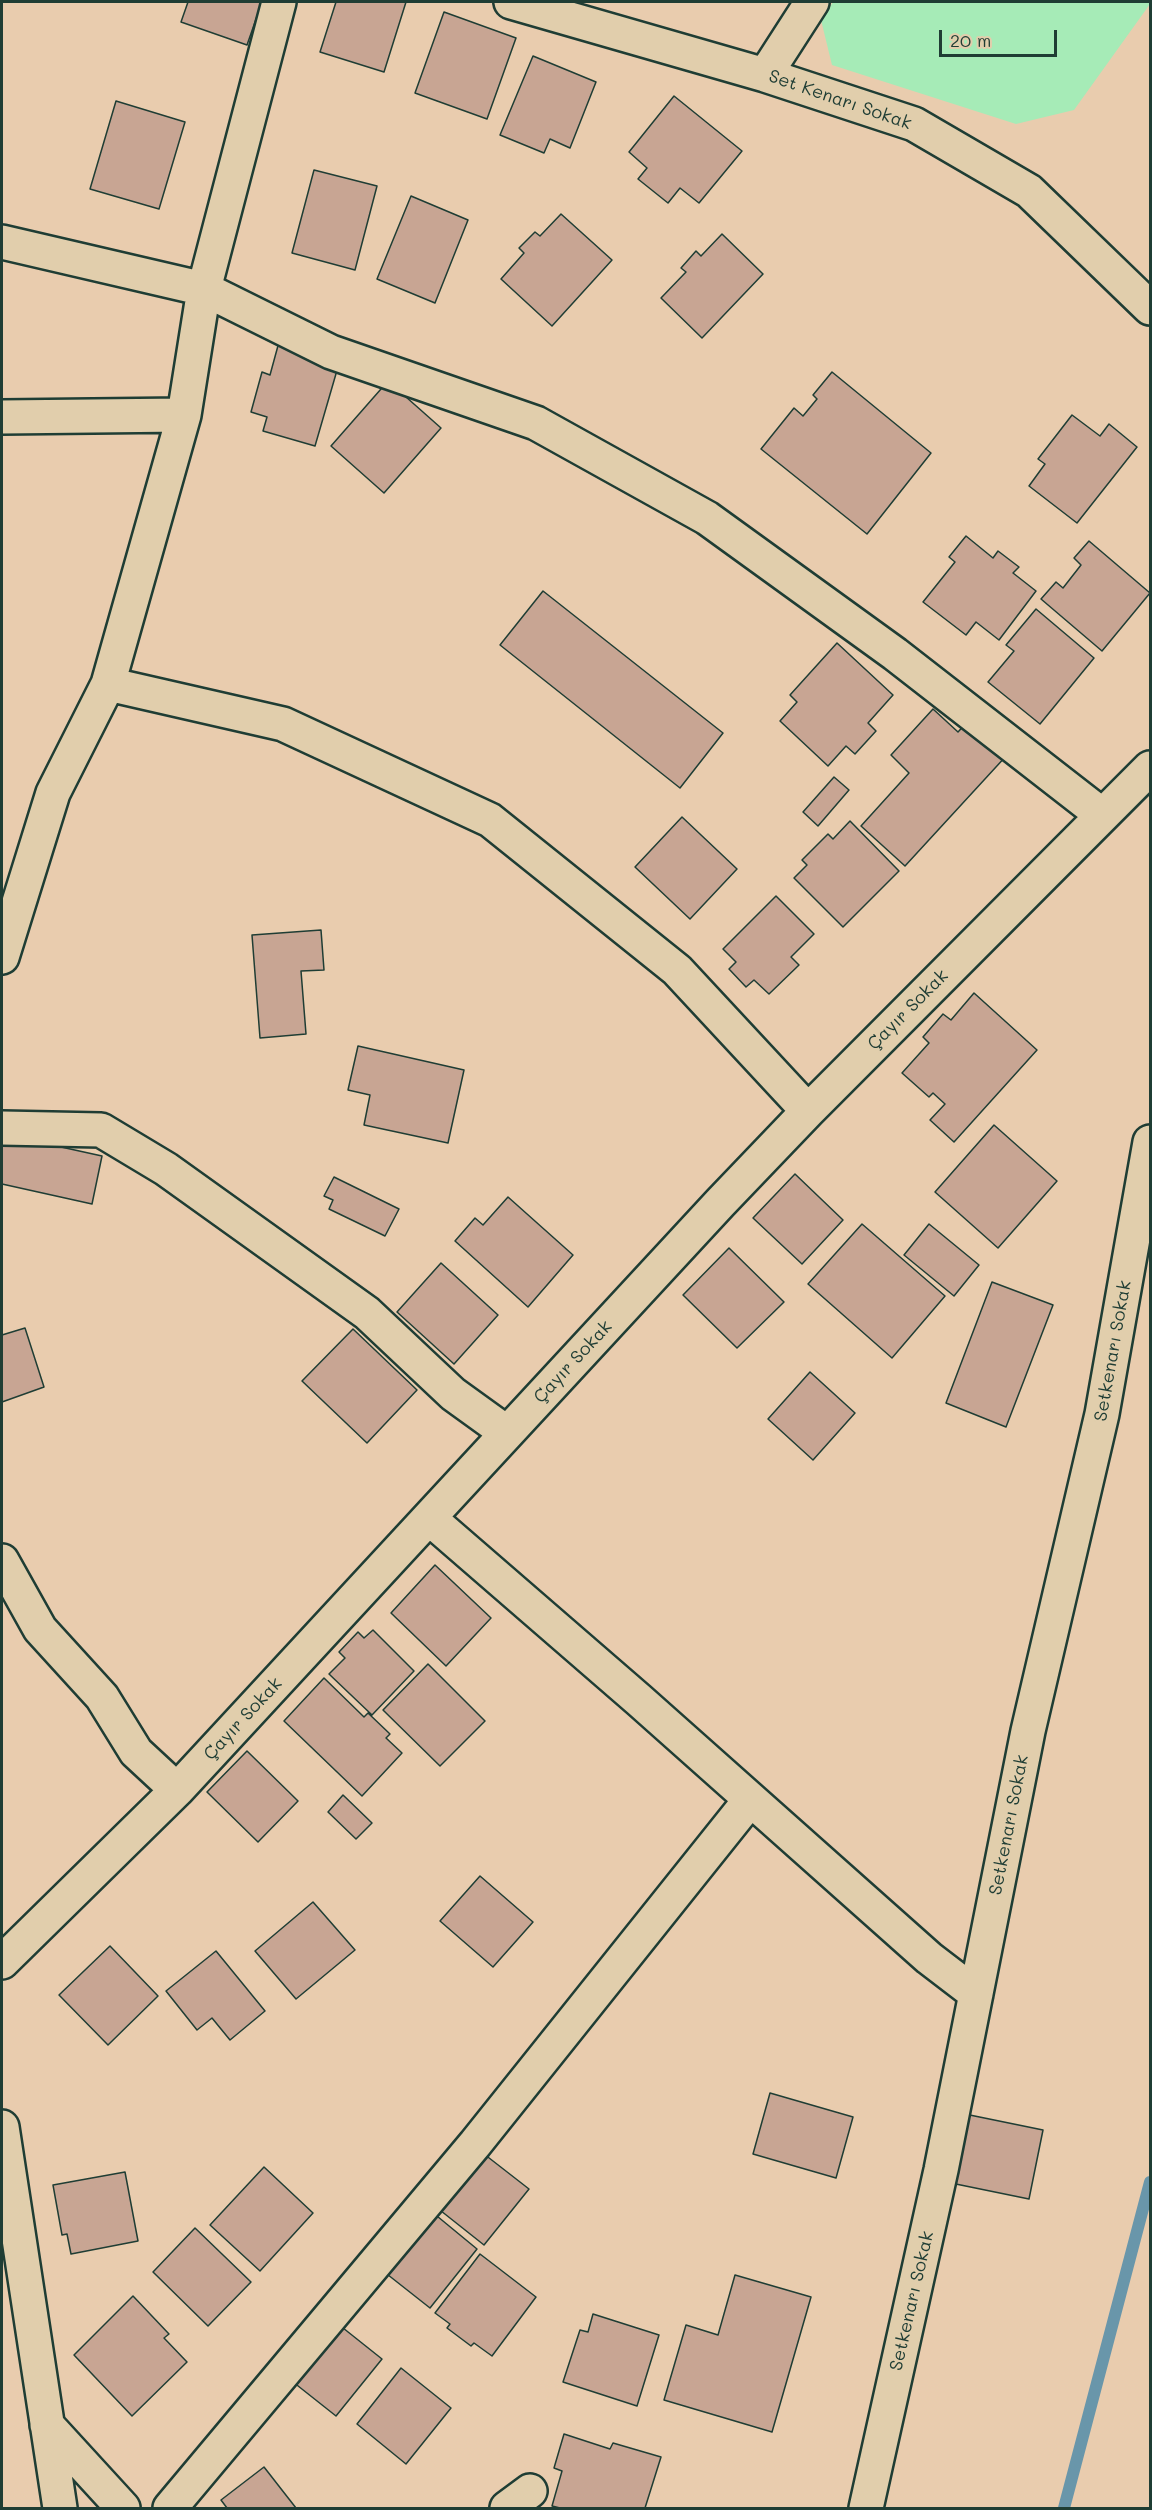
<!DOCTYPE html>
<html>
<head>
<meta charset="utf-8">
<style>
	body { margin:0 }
	#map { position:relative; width:1152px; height:2510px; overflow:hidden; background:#e9ccae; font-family:Mali,sans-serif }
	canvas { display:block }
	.frame { position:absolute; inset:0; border:3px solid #1f3d34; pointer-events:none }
	.scale { position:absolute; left:939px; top:30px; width:118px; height:27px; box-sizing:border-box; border:3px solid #1f3d34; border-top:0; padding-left:8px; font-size:18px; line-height:21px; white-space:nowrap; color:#1f3d34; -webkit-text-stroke:4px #e1ceac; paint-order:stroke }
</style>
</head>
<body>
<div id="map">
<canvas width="1152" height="2510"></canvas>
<div class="frame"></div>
<div class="scale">20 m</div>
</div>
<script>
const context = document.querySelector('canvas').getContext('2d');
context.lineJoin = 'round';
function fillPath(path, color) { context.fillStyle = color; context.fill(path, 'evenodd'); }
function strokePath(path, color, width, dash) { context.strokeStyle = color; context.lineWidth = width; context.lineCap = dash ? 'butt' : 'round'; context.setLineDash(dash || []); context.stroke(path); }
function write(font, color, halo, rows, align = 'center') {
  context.font = font + ' Mali,sans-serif'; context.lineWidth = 4.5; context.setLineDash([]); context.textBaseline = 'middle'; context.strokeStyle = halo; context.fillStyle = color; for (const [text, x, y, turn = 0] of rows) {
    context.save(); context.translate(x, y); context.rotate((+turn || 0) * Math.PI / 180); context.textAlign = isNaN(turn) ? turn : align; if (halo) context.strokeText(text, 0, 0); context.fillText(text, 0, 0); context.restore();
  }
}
fillPath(new Path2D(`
	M833,2H1150V4L1074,110L1016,124L832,65L821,20Z`), '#a6ebb7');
strokePath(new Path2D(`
	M1064,2508L1150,2182`), '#6996aa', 12);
const building = new Path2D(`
	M188,2H262L247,45L181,22Z
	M336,2H406L384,72L320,52Z
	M444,12L516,38L487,119L415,93Z
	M533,56L596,82L570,148L550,139L544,153L500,135Z
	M674,96L742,151L699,203L680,188L668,203L638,179L647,168L629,152Z
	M116,101L185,122L159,209L90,189Z
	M314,170L377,186L355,270L292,253Z
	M411,196L468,220L435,303L377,279Z
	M561,214L612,260L552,326L501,279L524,253L519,248L535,232L540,236Z
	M722,234L763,274L702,338L661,298L686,272L681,268L696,251L701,256Z
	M279,342L340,360L315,446L263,431L267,417L251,412L262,372L270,375Z
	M832,372L931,453L867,534L761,449L794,408L803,416L817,399L813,395Z
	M388,381L441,428L384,493L331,446Z
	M1072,415L1100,436L1109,424L1137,447L1077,523L1029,486L1045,464L1038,459Z
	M966,536L993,558L998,551L1019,567L1013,573L1036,591L999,640L976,622L966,635L923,602L955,562L949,557Z
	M1089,541L1150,593L1102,651L1041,599L1056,582L1063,588L1081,565L1074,558Z
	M543,591L723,733L680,788L500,645Z
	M1036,609L1094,658L1040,724L988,682L1014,651L1006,645Z
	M837,643L893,695L868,723L876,731L855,754L846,746L828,766L780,721L797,702L790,695Z
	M933,709L958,732L969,720L1007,755L905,866L861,826L909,773L891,755Z
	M834,777L849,790L818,826L803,812Z
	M682,817L737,869L690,919L635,867Z
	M850,821L899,871L843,927L794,878L807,865L802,860L828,834L833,839Z
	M776,896L814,934L791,957L799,965L769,994L754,980L746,987L729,969L736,962L723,949Z
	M321,930L324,970L301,971L306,1034L260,1038L252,935Z
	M974,993L1037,1050L954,1142L930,1120L945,1104L933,1093L929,1097L902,1073L929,1043L923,1037L943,1014L951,1020Z
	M358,1046L464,1070L448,1143L364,1125L370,1095L348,1090Z
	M994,1125L1057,1181L998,1248L935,1192Z
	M2,1134L102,1156L92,1204L2,1184Z
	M795,1174L843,1220L802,1264L753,1218Z
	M334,1177L399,1209L385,1236L329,1209L333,1200L324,1196Z
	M508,1197L573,1255L528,1307L455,1241L475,1218L483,1225Z
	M862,1224L945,1296L892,1358L808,1284Z
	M929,1224L979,1265L954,1296L904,1255Z
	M729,1248L784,1302L737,1348L683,1295Z
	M441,1263L498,1315L454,1364L397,1312Z
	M992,1282L1053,1305L1006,1427L946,1403Z
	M25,1328L44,1387L2,1402V1335Z
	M353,1329L417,1390L367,1443L302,1381Z
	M810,1372L855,1413L813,1460L768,1419Z
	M435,1565L491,1618L446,1666L391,1613Z
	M373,1630L414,1671L372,1715L329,1674L345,1658L339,1652L358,1632L364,1638Z
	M428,1664L485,1721L440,1766L383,1710Z
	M324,1678L364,1717L368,1713L390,1734L386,1738L402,1753L362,1796L284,1721Z
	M247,1751L298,1801L258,1842L207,1792Z
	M343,1795L372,1823L356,1839L328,1812Z
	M480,1876L533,1922L493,1967L440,1921Z
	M313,1902L355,1950L296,1999L255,1951Z
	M110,1946L158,1996L108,2045L59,1995Z
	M216,1951L265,2011L230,2040L212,2018L197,2030L166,1991Z
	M770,2093L853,2117L836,2178L753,2154Z
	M960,2113L1043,2130L1029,2199L946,2182Z
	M475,2147L529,2189L484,2245L431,2203Z
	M264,2167L313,2213L260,2271L210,2225Z
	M125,2172L138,2241L71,2254L67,2234L62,2235L53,2185Z
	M426,2207L477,2249L430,2308L378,2267Z
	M195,2228L251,2282L208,2326L153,2272Z
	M480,2254L536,2297L492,2356L474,2343L471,2346L447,2328L450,2324L435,2313Z
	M735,2275L811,2297L772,2432L664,2400L686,2325L718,2335Z
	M133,2296L169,2334L164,2338L187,2362L132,2416L74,2355Z
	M593,2314L659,2335L637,2406L563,2382L580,2330L588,2332Z
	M333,2320L382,2359L336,2416L288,2378Z
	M401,2368L451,2408L406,2464L357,2424Z
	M564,2434L610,2449L613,2443L661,2457L645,2508H560L552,2506L562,2471L554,2468Z
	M264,2467L296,2508H227L221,2500Z`);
fillPath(building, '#c8a593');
strokePath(building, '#1f3d34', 1.5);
const street = new Path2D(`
	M511,2L765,75L914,124L1029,191L1150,308
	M765,75L812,2
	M2,242L204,289L331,352L536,423L707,518L895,654L1102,815
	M2,417L184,415
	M108,684L283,724L490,820L677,970L808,1111
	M2,957L53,793L108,684L184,415L204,289L279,2
	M2,1128L101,1130L166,1169L367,1313L453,1394L507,1433
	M429,1518L639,1700L929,1958L976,1994
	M2,1561L40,1629L102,1697L136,1752L177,1790
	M2,1962L177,1790L720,1203L808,1111L1150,768
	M2,2127L60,2508
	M47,2425L123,2508
	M170,2508L475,2144L750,1800
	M507,2508L530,2491
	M866,2508L941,2170L1028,1731L1102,1414L1150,1142`);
strokePath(street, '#1f3d34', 38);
strokePath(street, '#e1ceac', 33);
write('18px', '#1f3d34', '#e1ceac', [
	["Set Kenarı Sokak",840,100,19],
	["Çayır Sokak",908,1010,-45],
	["Setkenarı Sokak",1113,1351,-80],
	["Çayır Sokak",573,1362,-47],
	["Çayır Sokak",243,1719,-47],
	["Setkenarı Sokak",1009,1825,-79],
	["Setkenarı Sokak",912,2301,-77]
]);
</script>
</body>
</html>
